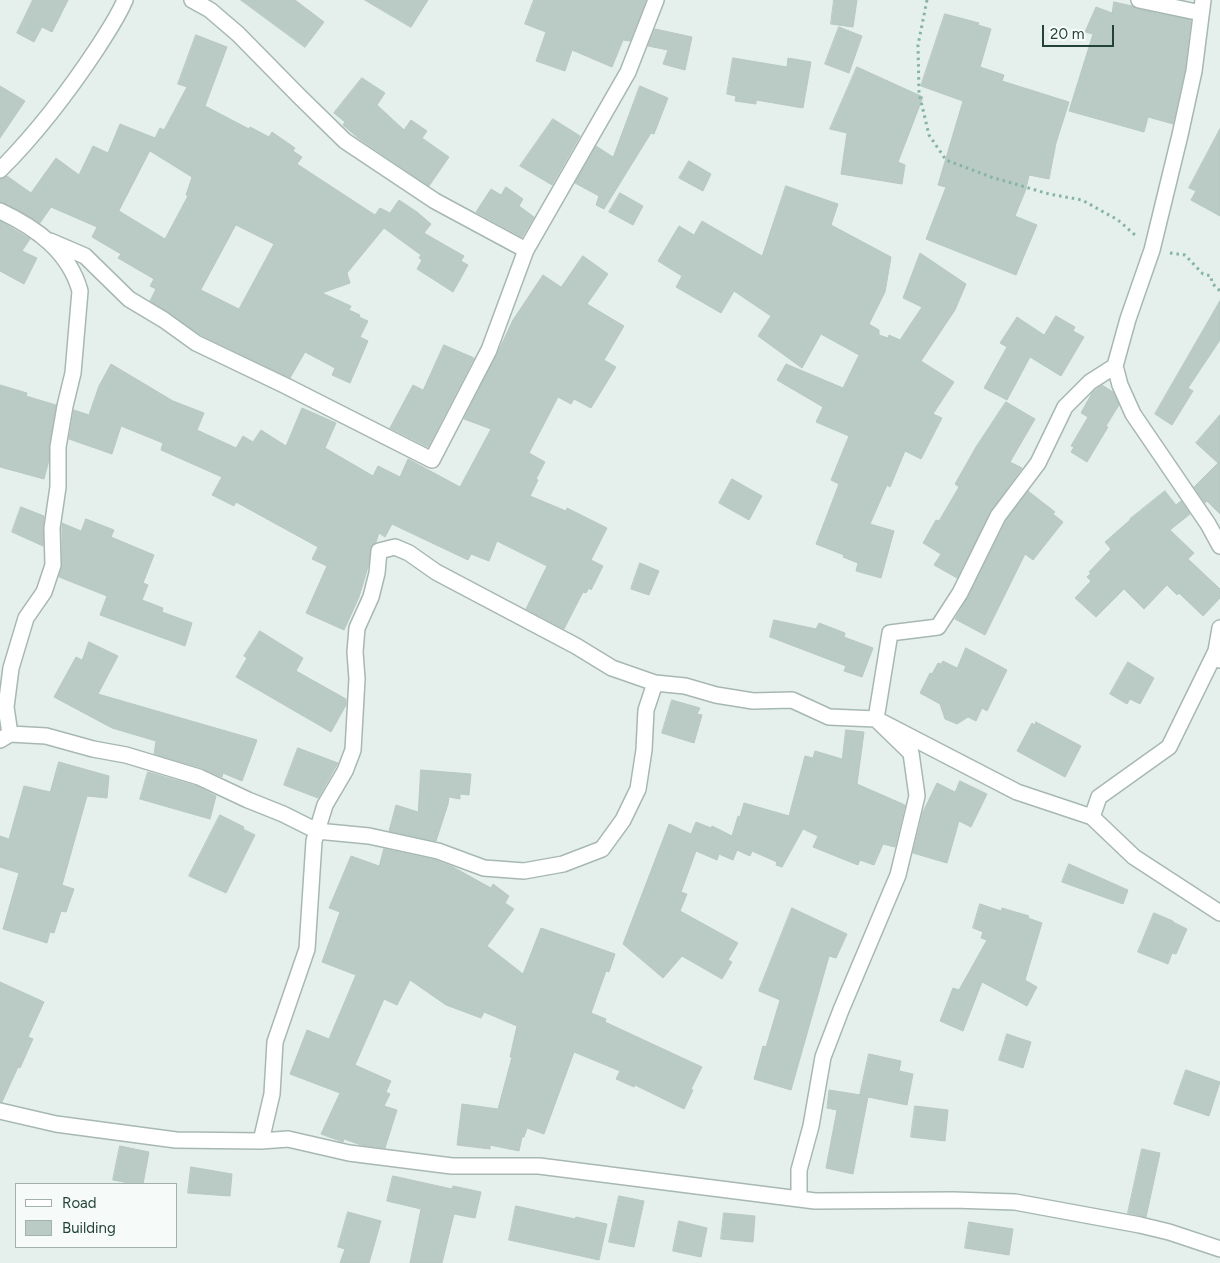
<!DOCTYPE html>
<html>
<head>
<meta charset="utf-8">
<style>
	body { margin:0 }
	#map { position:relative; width:1220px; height:1263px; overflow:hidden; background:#e5efeb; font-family:Figtree,sans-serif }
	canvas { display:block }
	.legend { position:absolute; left:15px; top:1183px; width:162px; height:65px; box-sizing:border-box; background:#f6fbf9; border:1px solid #a2b1ad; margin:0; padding:6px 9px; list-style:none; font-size:15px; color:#23433a }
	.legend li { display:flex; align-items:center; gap:10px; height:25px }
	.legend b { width:25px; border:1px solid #a2b1ad }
	.scale { position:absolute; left:1042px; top:25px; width:72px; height:22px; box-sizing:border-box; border:2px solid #23433a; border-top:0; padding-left:6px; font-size:15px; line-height:18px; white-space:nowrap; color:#23433a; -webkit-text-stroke:4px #f6fbf9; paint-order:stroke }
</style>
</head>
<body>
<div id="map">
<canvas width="1220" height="1263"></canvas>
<ul class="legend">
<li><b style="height:6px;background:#fff"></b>Road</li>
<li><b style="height:14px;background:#bacac4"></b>Building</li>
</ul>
<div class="scale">20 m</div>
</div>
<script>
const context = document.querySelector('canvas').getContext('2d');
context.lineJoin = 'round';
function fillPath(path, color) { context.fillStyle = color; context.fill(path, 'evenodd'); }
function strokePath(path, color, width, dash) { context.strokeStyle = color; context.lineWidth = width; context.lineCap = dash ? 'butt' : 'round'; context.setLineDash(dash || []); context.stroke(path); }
const building = new Path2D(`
	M33,0H68L52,32L42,27L34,42L17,33Z
	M241,0H295L324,22L305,47Z
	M365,0H428L411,27Z
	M534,0H646L630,41L623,40L612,67L572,50L565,71L536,61L546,32L525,24Z
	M834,0H857L853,27L831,24Z
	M1114,2L1132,6L1137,9L1191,20L1185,69L1173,124L1148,117L1144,132L1069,111L1093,34L1085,32L1096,7L1112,13Z
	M945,14L979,23L978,25L991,29L980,67L1004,75L1002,81L1069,102L1056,143L1049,179L1029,175L1026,189L1015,216L1037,225L1016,275L926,239L946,187L938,185L963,101L921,86Z
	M839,27L862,36L849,73L825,64Z
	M655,29L692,37L685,70L663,64L668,50L648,46Z
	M196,35L227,47L205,106L249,129L250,127L269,137L272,132L295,148L293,151L302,157L297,164L375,215L380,208L390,213L399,200L417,212L431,224L424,233L464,256L461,261L468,265L453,292L417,269L422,260L419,258L421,255L384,228L347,273L350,283L322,293L351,306L349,310L360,315L359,317L368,321L360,337L368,341L350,383L332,375L335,368L305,352L290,378L201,335L150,301L156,289L150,286L154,279L118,258L121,254L92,237L97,227L51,207L40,223L18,210L0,202V179L7,176L31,193L56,158L79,175L93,146L108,153L120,124L155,138L160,128L164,130L187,87L178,84ZM150,151L192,177L186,195L188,196L165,239L119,211ZM236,225L274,244L239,309L201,290Z
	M733,58L787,67L788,58L811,62L803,108L756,100V104L735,101L736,96L727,94Z
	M857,67L923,97L898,162L905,165L902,184L841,174L847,133L830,129Z
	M362,78L385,93L377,105L404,130L411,120L427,131L422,138L449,157L429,186L358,138L343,125L345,122L334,113Z
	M0,86L25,101L0,138Z
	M640,86L668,98L654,134L651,133L604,209L596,205L599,196L575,183L596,146L613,157Z
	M553,119L580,136L552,185L520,166Z
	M1220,129V216L1191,200L1196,191L1189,188Z
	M689,161L711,174L703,191L679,178Z
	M786,186L838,204L831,225L891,257L885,292L869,324L879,330V335L888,338L889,335L900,340L922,307L903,298L920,253L966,284L955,310L921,361L954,382L933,414L942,418L921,459L905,451L890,487L887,485L870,524L894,531L881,578L856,571L858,563L843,557L844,555L816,544L839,484L831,480L849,436L816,422L823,407L777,380L786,364L843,388L859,355L821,334L802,368L758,336L771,316L734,291L721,313L676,287L682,276L658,261L679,226L694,235L702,221L762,256Z
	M506,187L523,199L519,206L534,217L522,237L476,212L491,189L501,195Z
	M620,193L643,206L633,225L609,212Z
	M0,221L30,239L22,251L37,258L24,284L0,271Z
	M583,256L608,274L587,304L624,326L604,360L616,367L591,408L574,399L571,404L558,397L529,453L545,462L536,479L538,480L530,496L566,511L567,508L607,528L591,560L603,566L591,590L589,588L586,593L583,592L564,629L526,609L547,566L497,541L489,561L471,554L468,560L392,524L385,537L379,533L376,542L372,545L368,567L359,597L344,630L306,613L327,566L312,559L318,547L236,502L234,506L212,495L222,477L161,450L163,443L121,426L112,454L69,439L74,410L89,415L99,386L111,364L173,401L204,413L197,430L236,448L243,436L253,442L261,430L286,446L302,408L336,423L325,448L373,476L378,466L400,477L408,459L460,487L491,429L464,419L497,354L513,320L543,275L561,287Z
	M1220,301V340L1188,388L1193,391L1172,425L1155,414Z
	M1056,316L1075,327L1073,331L1084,337L1061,376L1030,357L1007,400L984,388L1007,347L1000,343L1017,317L1044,335Z
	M444,345L474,358L428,447L390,428L413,385L423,390Z
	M0,385L27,393L26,396L56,405L49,446V460L44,479L0,467Z
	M1102,385L1113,392L1119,405L1106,426L1108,427L1087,462L1071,452L1074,447L1071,446L1088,417L1081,413L1092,393Z
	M1006,402L1035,419L1010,462L1022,468L990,512L957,578L934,565L941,554L923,543L936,520L939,521L959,487L955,484L976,447Z
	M1220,415V514L1207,501L1205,503L1194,487L1218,463L1196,443Z
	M732,479L762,496L749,520L719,503Z
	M1028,491L1055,512L1053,514L1063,522L1033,560L1025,554L985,635L955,619L968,597L1006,521Z
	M1165,491L1176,505L1181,501L1190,514L1170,530L1194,553L1188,559L1220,589V598L1203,616L1179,593L1177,595L1167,585L1144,609L1124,589L1096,617L1075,598L1091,581L1087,577L1091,573L1089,572L1111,549L1105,542L1130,520V519Z
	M21,507L44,516L43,546L12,532Z
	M86,519L114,530L111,537L154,555L143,583L148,585L142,600L163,608L162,612L192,623L185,646L100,615L107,596L59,577L62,565V523L81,531Z
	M640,563L659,571L649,595L631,589Z
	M774,620L816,629L819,623L845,633L844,637L873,648L862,677L844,671L846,666L770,637Z
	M260,631L303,658L296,671L346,699V705L331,732L236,677L247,658L244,656Z
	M89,642L118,656L98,694L257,740L242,781L223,773L222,777L202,768L154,754L156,741L112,728L54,697L76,657L82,660Z
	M966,648L1007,670L987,711L982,708L976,721L968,717L957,724L945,719L940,704L920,693L930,673L932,674L938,663L941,664L943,661L957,668Z
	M1128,662L1154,678L1140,704L1130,699L1127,704L1110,694Z
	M672,700L700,708L697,714L702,715L694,743L662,733Z
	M1036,722L1081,746L1065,777L1017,751L1032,723L1035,725Z
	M846,730L864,732L857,784L905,805L895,847L883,844L874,865L860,860L858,865L813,847L818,836L803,829L782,867L776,865L777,862L752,851L750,856L737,850L733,860L719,854L717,860L696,851L681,892L687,894L680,911L738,943L728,960L732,962L722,979L682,956L663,978L623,944L669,824L691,834L696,822L711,828L712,826L732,836L738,816L740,817L744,803L789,816L805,756L813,758L815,751L842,759Z
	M298,748L338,763L318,798L284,785Z
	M59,762L109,776L107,798L87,796L62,885L74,889L66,912L61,911L54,933L50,932L47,943L3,929L19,873L0,867V836L9,839L24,786L50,792Z
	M421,770L471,774L469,795L460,794V799L449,797L448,804L436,841L389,831L396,805L418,812Z
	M148,772L196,786L216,796L210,819L140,799Z
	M960,781L987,794L971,827L959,821L947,863L913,853L923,812L937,783L955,792Z
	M220,815L244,827L243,829L255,835L226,893L189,876Z
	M384,849L435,860L453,867L491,888L493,884L509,896L505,903L514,909L487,946L523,974L541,928L615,954L609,972L606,971L591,1013L606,1019L605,1022L702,1067L691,1089L693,1090L684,1109L635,1085L634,1087L616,1079L620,1071L574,1052L544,1134L527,1128L524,1137H522L519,1151L490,1145V1149L457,1145L462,1104L498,1109L512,1057H510L517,1026L484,1012L481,1018L446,1005L410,980L397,1005L384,999L355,1065L391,1081L386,1092L390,1094L384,1106L397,1110L385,1148L361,1145L344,1139L343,1142L321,1134L340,1093L290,1074L307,1030L329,1039L356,975L322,962L340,912L329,908L351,856L379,866Z
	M1069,864L1128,890L1123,904L1062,882Z
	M980,904L1001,911L1002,908L1029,916L1028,918L1042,923L1025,980L1037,987L1027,1006L982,982L963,1031L940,1021L953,988L959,990L987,940L981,938L983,932L973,928Z
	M792,908L847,934L836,958L829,956L791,1090L754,1079L763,1046L766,1047L780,1000L759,991Z
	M1154,913L1173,921V922L1187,929L1176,954L1172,953L1168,964L1138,952Z
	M0,982L44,1002L28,1037L33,1039L20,1068L18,1067L2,1102H0Z
	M1007,1034L1031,1042L1023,1068L999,1060Z
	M869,1054L901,1061L899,1071L913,1074L907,1105L868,1097L853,1174L826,1168L837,1110L827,1108L829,1090L867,1096L860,1095Z
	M1186,1070L1220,1082L1209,1116L1174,1104Z
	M915,1106L948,1110L945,1141L911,1137Z
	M120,1146L149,1152L143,1184H134L113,1180Z
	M1142,1149L1160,1153L1146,1217L1128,1213Z
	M191,1167L232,1174L230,1196L188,1193Z
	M393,1176L452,1189L453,1186L481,1192L475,1218L454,1214L442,1263H410L421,1209L387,1201Z
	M619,1196L644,1201L634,1247L609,1242Z
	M516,1206L575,1219L576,1217L607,1224L599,1260L509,1240Z
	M348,1212L381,1221L369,1263H340L345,1249L338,1247Z
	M724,1213L755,1216L753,1242L721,1239Z
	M679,1221L707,1228L701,1257L673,1251Z
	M969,1222L1013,1229L1009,1255L965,1248Z`);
fillPath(building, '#bacac4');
strokePath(building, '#b7c9c2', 1);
const street = new Path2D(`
	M192,0L210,10L238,34L299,96L345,141L435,201L526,250
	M1139,0L1201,13
	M1203,0L1194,71L1180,135L1152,250L1128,319L1115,366L1120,385L1133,414L1208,524L1220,546
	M0,170C37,133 69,91 98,47C108,31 118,17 125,0
	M0,211C36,228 69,251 80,291L73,373L65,406L58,447V487L52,528L53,565L44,592L26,618L11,668L6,707L10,734
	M50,241L85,256L129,299L164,320L196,343L286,386L432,460L489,350L526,250L628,72L656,0
	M1220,628L1216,651L1220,660
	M0,740L10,734L46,736L93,749L126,755L199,777L248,800L283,814L317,831L369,836L438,851L484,868L524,871L563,864L602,849L623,820L638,789L644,750L646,710L655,683
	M1092,817L1099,797L1169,747L1216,651
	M0,1111L56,1124L176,1140L261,1141L288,1139L349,1153L452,1166H539L815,1201L953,1200L1015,1202L1140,1225L1169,1232L1220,1249
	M261,1141L272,1094L275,1042L307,949L314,841L325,805L345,771L353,750L357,679L355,652L357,628L371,597L377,573L379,551L395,547L409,553L436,572L576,646L612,668L655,683L685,686L716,695L753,701L792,700L829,717L876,719L1017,792L1092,817L1134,857L1220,913
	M799,1198V1170L811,1126L823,1057L841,1010L898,875L917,796L911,753L876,719L890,633L938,627L960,593L998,516L1038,463L1065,407L1090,382L1115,366`);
strokePath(street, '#a7b8b2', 18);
strokePath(new Path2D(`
	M927,0L918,45L919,93L929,135L946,160L991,177L1049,194L1082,200L1118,220L1135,235
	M1170,253L1185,255L1203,274L1211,276L1212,283L1220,291`), '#84b4a5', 3, [2.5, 4]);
strokePath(street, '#fff', 15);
</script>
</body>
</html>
